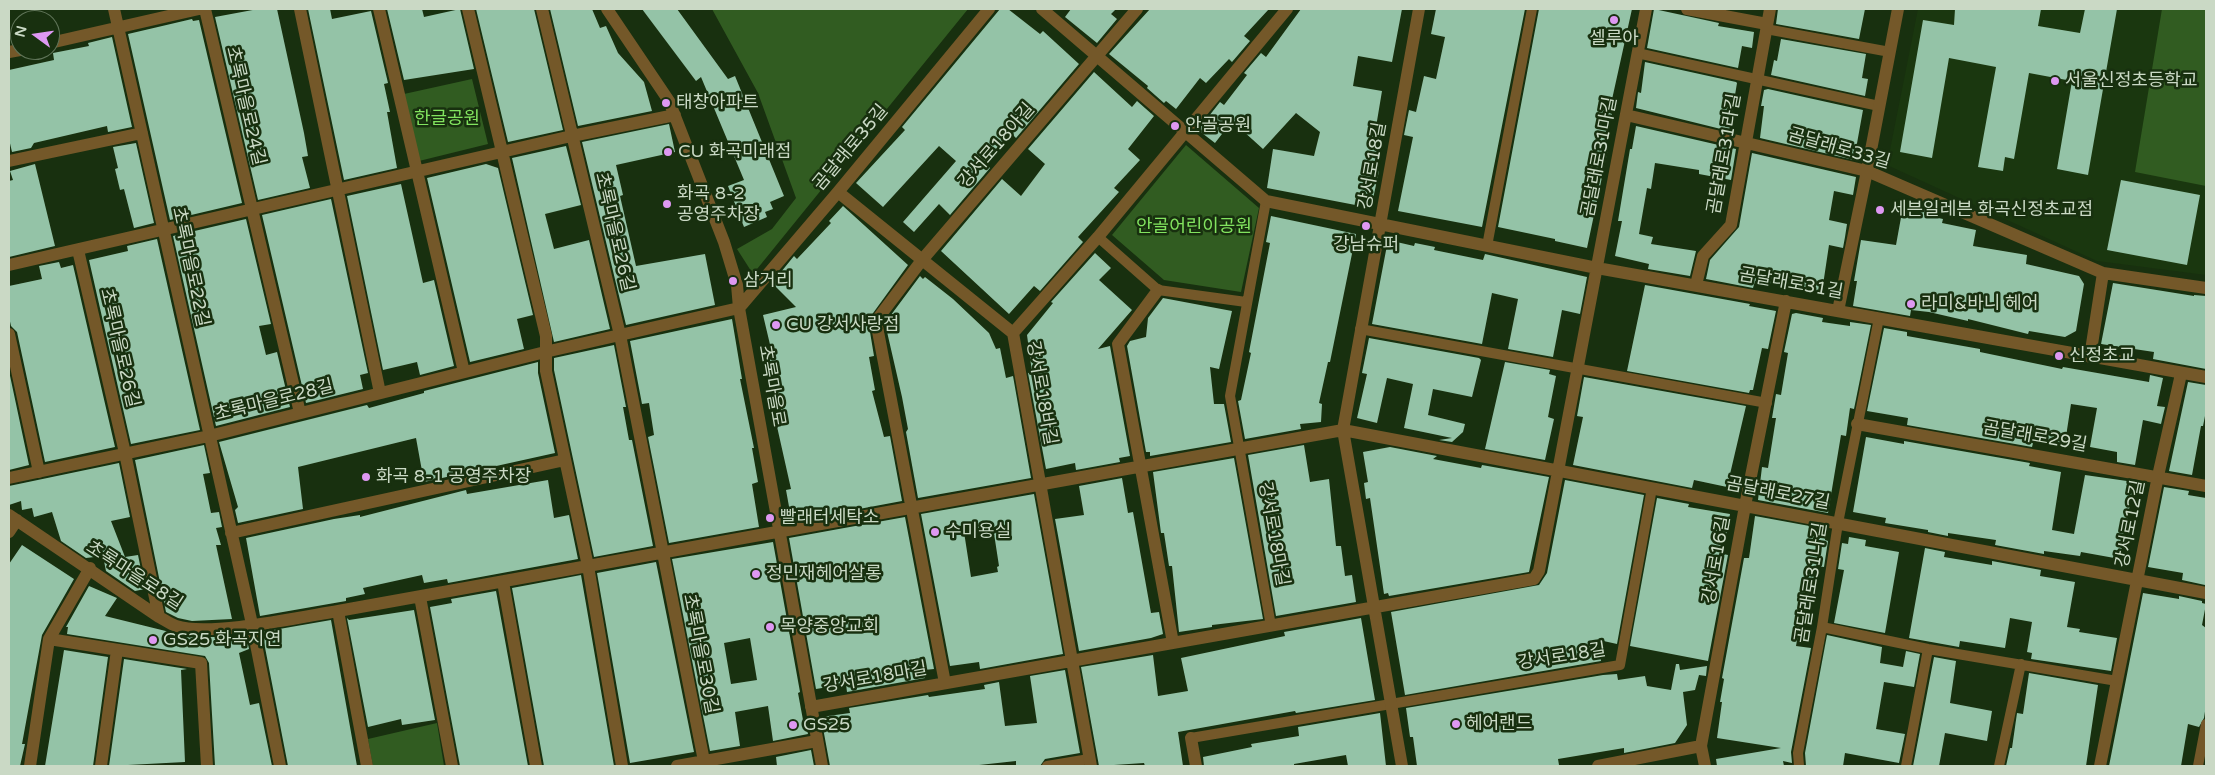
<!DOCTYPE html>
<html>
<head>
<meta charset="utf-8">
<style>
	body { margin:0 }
	#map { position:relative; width:2215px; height:775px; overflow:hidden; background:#18300f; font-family:"Varela Round",sans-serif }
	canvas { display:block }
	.frame { position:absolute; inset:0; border:10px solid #cad9c5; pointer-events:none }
	.north { position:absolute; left:10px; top:10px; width:50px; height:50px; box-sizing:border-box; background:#18300f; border:1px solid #5f7458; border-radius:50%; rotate:284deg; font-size:14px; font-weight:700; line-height:20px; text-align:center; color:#cad9c5 }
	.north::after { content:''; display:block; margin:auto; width:18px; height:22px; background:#de98f2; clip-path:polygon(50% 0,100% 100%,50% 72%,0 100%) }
</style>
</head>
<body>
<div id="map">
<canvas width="2215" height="775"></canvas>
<div class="frame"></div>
<div class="north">N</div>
</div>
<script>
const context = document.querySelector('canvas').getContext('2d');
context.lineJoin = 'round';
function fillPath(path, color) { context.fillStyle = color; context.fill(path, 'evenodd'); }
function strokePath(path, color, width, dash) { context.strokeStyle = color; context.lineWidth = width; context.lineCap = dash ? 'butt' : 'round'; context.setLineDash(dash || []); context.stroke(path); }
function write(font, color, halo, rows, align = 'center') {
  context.font = font + ' "Varela Round","Noto Sans KR",sans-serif'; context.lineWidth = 5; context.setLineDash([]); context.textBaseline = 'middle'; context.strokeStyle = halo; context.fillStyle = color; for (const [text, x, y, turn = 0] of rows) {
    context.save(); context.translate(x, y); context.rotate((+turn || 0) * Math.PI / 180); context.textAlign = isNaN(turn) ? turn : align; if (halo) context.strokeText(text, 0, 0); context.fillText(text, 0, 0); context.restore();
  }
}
fillPath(new Path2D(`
	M1918,9H2206V275L2097,261L1887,165Z`), '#1a370f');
fillPath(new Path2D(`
	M712,9H968L753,274L737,249L772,229L796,198L758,93Z
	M2162,9H2206V186L2135,172Z
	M472,79L488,144L419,161L404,94Z
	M1186,145L1259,208L1241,292L1164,280L1112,235Z
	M437,723L444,766H373L368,739Z`), '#315c21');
fillPath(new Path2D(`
	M258,9H277L304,133L308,156L302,157L310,188L258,200L215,17Z
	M308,9H330L332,19L371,11L388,83L384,84L390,112H387L397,168L344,180Z
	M387,9H422L424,17L460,9L474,69L404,80Z
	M476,9H534L563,130L508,142Z
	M550,9H592L600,28L606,26L618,53L644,82L652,111L578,126Z
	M642,9H677L728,79L735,76L784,196L770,202L773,209L765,212L767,217L744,227L728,186L744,180L701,77L696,81Z
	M1000,9H1008L1040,34L1043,31L1079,64L1016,138L1013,135L986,164L990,168L950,215L939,204L914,232L903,222L956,161L939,146L883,207L856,183L905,130L902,127Z
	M1071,9H1116L1111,14L1117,19L1097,43L1065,17Z
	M1150,9H1269L1244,36L1250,41L1232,62L1229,59L1206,83L1200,78L1176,109L1166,101L1164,103L1147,88L1148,86L1109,54Z
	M1301,9H1402L1392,62L1358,56L1353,86L1382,91L1376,127L1382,128L1373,170L1379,171L1371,208L1267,188L1273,149L1314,156L1320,132L1296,113L1263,149L1232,121L1215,143L1198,130L1220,102L1224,105L1247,75L1244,73L1261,53L1266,57Z
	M1436,9H1525L1482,227L1398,211L1413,137L1404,135L1409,110L1416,112L1424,76L1436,79L1445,37L1431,34Z
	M1539,9H1632L1609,113L1612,114L1605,144H1609L1587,248L1555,241V239L1498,227Z
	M1654,9L1719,23L1718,26L1754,32L1752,48L1742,46L1738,68L1647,48Z
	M1778,9H1865L1859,39L1776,24Z
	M1955,9H2041L2038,26L2080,33L2085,9H2117L2088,175L2057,169L2072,81L2029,73L2014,159L2005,157L2003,171L1978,167L1996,67L1949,58L1932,158L1900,152L1923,20L1954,25Z
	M192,19L193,21L199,20L242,203L170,220L128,34Z
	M112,37L132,127L108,132L107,126L34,143L31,148L12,152L9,139V70L54,60L53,53L89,46L88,43Z
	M1781,39L1866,54L1862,78L1868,79L1865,96L1771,75L1774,60L1777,61Z
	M1645,62L1736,82L1737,83L1729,131L1636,108L1638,92L1641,93Z
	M1094,72L1132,107L1137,101L1154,116L1128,149L1140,160L1114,188L1119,192L1078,237L1083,242L1040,291L1034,286L1009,314L941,251L1002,179L1021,196L1045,164L1028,149Z
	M1768,89L1863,110L1854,160L1760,138L1764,106H1761L1764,90Z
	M669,124L675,152L616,165L623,195L620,196L636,266L705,254L715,305L626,325L582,142Z
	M1636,126L1736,149L1731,180L1699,174V170L1655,163L1651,189L1647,188L1639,234L1653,237L1651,244L1696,251L1690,276L1648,269L1649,264L1615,256L1622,221H1618L1630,149H1632Z
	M136,143L154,223L134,228L124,189L120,190L115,169L118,168L113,147Z
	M566,146L581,205L545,214L554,249L589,240L610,329L554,342L512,158Z
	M1752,153L1856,177L1853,195L1834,191L1829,220L1847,224L1845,237L1843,248L1829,245L1823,285L1818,291L1755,281L1753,288L1706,279L1710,260L1739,227Z
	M35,164L55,246L9,257V181L13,180L10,171Z
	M486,164L498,168L533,315L517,319L524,349L470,362L427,178Z
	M2121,180L2200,195L2187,265L2107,250Z
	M401,184L423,283L434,280L454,366L420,375L417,362L383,370L347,196Z
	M331,199L368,373L360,375L363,389L306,403L262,215Z
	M1904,201L1926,205L1924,215L1943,219L1942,223L1976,230L1973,246L2027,255L2026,264L2079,276L2084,284L2076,331L2065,337L2029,331L2028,334L1968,319V321L1929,312L1911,310L1910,316L1853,306L1857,281H1854L1861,240L1896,245Z
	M843,206L908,265L868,320L874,356L869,357L875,390L872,391L884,437L890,436L902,501L800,520L790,512L786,490L791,489L776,422L783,420L775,379L772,380L766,354L772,353L763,315L796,307L772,283L794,256L797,259L831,223L829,221Z
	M1271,216L1356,234L1330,362H1328L1319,403L1322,404L1321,422L1300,424L1301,429L1245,439L1238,401L1241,400L1251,353L1249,352L1270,243L1266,242Z
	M246,219L271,324L259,326L266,355L277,352L290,407L216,426L173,236Z
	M157,239L200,430L131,444L89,260L128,251L127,246Z
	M1388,240L1414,246L1415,243L1435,247L1434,250L1483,260L1485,254L1587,277L1580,314L1562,310L1553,357L1508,349L1518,299L1492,293L1482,344L1372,324Z
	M1095,253L1111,268L1099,280L1132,310L1098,349L1110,346L1130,456L1119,458L1120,462L1076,470L1075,463L1046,469L1028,373L1032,372L1027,335L1053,303L1051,302Z
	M59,262L61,268L73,265L115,447L45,462L17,332L11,326L9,317V286L42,279L39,266Z
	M920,276L923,279L925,277L953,299L989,333L996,349L1000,348L1006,378L1013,376L1031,478L918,498L906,432L908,429L902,397L885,323Z
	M2113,283L2194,296V295L2206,296V369L2153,359L2154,352L2101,344Z
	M1645,285L1750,304L1749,306L1776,311L1768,349L1762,348L1753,390H1750L1749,393L1627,371Z
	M1163,298L1232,311L1219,369L1210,367L1214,404H1224L1231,442L1150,456V452H1146L1127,346L1130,341L1146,337L1148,318Z
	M1796,313L1823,318L1822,322L1850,326V322L1871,325L1854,409L1850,408L1846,436L1841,435L1828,513L1758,500L1762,467L1768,468L1776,418H1772L1776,394L1781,395L1788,353L1784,352L1792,314Z
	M732,319L742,379H740L754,448H752L758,482L752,484L759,527L669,543L648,437L654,435L649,403L642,404L630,341Z
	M1884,328L1907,332V336L1980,349V352L2062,369L2063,367L2149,382L2150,375L2163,378L2157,406L2165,407L2161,424L2143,420L2135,465L2117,462V452L2090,447L2097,408L2071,404L2065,443L2034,439L2032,447L1907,425L1908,418L1867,411Z
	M1369,338L1479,358L1481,360L1472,397L1433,389L1428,415L1465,424L1463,432L1452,442L1439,440L1452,438L1404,428L1413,384L1387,378L1377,423L1357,418L1367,374L1362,373Z
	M614,345L626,407H623L629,440H632L653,546L594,557L554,370V358Z
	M538,362V373L555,453L424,482L416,438L298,467L303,509L238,523L235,510L238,507L219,442L367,405L369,408L424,393V391Z
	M1505,362L1550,370L1549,374L1556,376L1548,417L1554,419L1545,460L1485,449Z
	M9,371L29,465L9,470Z
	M1584,377L1746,406L1727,487L1694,480L1692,488L1573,465L1583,417L1577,416Z
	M2188,382L2206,385V411L2203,426H2201L2192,475L2169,471Z
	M1866,437L1904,444V441L2030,463L2029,466L2061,472L2052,530L2074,534L2085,475L2134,482L2120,559L2081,552L2080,556L2044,551V554L1995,545L1996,540L1948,533V536L1928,532V530L1885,523L1886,518L1853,512Z
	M204,445L210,473L203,474L211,513L219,512L222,527L216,528L221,545H216L232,619L192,621L178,618L166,612L135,460Z
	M1304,445L1310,482L1329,479L1336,546H1341L1345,576L1352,575L1356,602L1276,616L1248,455Z
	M1390,447L1437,456L1433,459L1481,468L1482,465L1549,477L1529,572L1389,596L1388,593L1384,594L1370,498L1366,499L1364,483L1368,482L1363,452Z
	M1234,458L1263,619L1212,625V627L1179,632L1172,566H1169L1164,533H1161L1153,472Z
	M119,463L130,517L111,521L125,557L138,555L145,589L135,591L106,571L103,556L86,558L61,541L52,512L34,517L32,508L22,510L21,501L9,505V486Z
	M1122,478L1128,513L1133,512L1151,613L1159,612L1163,634L1151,638L1079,651L1055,519L1084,515L1079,486Z
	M548,480L554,518L569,515L578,559L448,583L447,579L424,583L422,575L363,588L365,594L346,598V601L260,616L246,538L334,519L360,515V517L466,490L467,494Z
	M1565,480L1644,495L1617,644L1599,640L1601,661L1405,695L1391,612L1539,585L1547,573Z
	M2164,487L2189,491L2188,495L2206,498L2205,585L2182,580L2183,573L2148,567Z
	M1034,494L1063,654L980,669L979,662L950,666L921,514ZM993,527L999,566L997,567L998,572L971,577L964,532Z
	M1657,498L1689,504L1688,507L1730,514L1723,554L1728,555L1708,661L1630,646Z
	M1755,516L1826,529L1825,540L1828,541L1824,567L1816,566L1810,601L1804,600L1796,646L1811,648L1791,752L1792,763L1783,761L1784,766H1717L1716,759L1781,748L1717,738L1722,702H1720L1724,679L1722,678L1744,558H1749Z
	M905,517L934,669L924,670L925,678L847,692L846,684L816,689L789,538Z
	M1849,537L1866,540L1865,546L1899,552L1885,633L1834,623L1844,570L1838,569L1842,543L1848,544Z
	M773,542L800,692L798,693L803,720H805L808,734L773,741L768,706L735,712L740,746L710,751L672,559ZM750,638L757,680L731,684L724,643Z
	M22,545L74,579L42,635L22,744H25L20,766H9V564Z
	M1925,548L1945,552L1944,557L1992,565V561L2041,570L2040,576L2075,582L2067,627L2080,629L2079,632L2117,638L2111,671L2031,659L2032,653L2027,652L2032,622L2010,618L2005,648L1960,641L1959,647L1909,638Z
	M656,562L694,752L630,763L597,573Z
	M581,575L614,766H544L512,588Z
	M89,586L117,598L105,616L190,637H236L246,635L249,649L239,653L250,705L259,703L272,766H215L209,663L205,656L67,634L68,627H66Z
	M496,591L528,766H460L430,607L452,603L451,599Z
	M2143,593L2179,599V596L2202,601V603L2206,604L2202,625L2206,628V705L2204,718L2199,727L2188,724L2181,766H2109Z
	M414,610L435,720L402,725L401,719L368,727L347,618L349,620Z
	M1361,618L1375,700L1296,713L1295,711L1178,732L1183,766H1145L1144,763L1099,766L1081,667L1153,655L1158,696L1188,691L1181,658L1285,636L1284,632Z
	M331,620L357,766H288L262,632Z
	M1827,635L1882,647L1880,663L1903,667L1906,651L1920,654L1914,687L1884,682L1876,729L1905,734L1899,763L1845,753L1843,766H1806L1805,753Z
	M64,650L108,657L93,766H45Z
	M1934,657L1956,661L1950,703L1992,711L1987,741L1945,733L1939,766H1913Z
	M124,659L187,669L181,670L185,762L109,766Z
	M1676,664H1679L1680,670L1707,666L1706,676L1699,675L1695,690L1683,692L1687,725L1675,743L1624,753V748L1558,759L1559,765L1551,766H1417L1413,737H1410L1406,708L1603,675L1617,674L1618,680L1645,676L1647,686L1671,690Z
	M1065,670L1080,753L1045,759L1040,766H1016V761L970,766H830L821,717L850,713L849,708L928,695L929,697L985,689L984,685L999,682L1005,726L1037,723L1030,676Z
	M2029,673L2098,685L2086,766H2006L2010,748H2012L2017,713L2023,714Z
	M1380,713L1386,766H1348L1346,755L1294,764V766H1204L1203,757L1252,747L1251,744L1299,736L1298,727Z
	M811,750L814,766H777L776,757Z`), '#94c3a7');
strokePath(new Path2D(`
	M1766,29L1890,52
	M1637,53L1879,106
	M1266,201L1230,396L1271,626
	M1098,237L1158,290L1246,302
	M1487,246L1532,9
	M1360,329L1767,403
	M1822,627L1928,649L2117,681
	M1191,738L1620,665L1652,488
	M1047,766L1089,759
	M1799,766L1798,753L1822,627L1838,523L1879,318
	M1906,766L1928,649
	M1999,766L2021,664
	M2198,766L2206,724`), '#745829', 10);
strokePath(new Path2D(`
	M114,9L252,624L280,766
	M205,9L300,413
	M300,9L380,393
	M379,9L464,372
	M468,9L546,336V371L588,566L622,766
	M542,9L620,335L705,766
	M607,9L669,101L724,242L737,285L739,308L822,766
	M1042,9L1266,201L1597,268L2206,377
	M1687,9L1767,24
	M50,43L199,9
	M9,52L20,50
	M1626,115L1867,171L2103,273L2206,288
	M9,161L142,133
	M838,192L1013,333L1091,766
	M78,250L125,453L159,617
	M9,265L567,137L675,115
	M1696,285L1703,256L1731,225L1770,9
	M1158,290L1118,344L1173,643
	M739,308L838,192L989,9
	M1838,311L1867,171L1898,9
	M1013,333L1098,237L1287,9
	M9,334L39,472
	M2090,357L2103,273
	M1857,424L2206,486
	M9,478L209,436L545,352L739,308
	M9,515L159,617C165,620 170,624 176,626C209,637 301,617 338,611L1343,430L2206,593
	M9,532L17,520
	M231,533L565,460
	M503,582L536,766
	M420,597L452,766
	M338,611L367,766
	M49,639L201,663L207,766
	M945,683L876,321L922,260L1137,9
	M811,707L1534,579L1539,571L1646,9
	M1191,738L1196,766
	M30,766L49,639L90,568
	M101,766L117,650
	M677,766L817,741
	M1402,766L1343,430L1419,9
	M1598,766L1701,746
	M1705,766L1701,746L1745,506L1786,301
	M2100,766L2158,476L2181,374`), '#745829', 12);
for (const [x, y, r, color] of [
	[1614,20,5,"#de98f2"],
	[2055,81,5,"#de98f2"],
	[666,103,5,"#de98f2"],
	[1175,126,5,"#de98f2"],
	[668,152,5,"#de98f2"],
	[667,204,5,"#de98f2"],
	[1880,210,5,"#de98f2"],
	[1366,226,5,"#de98f2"],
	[733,281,5,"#de98f2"],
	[1911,304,5,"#de98f2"],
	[776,325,5,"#de98f2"],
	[2059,356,5,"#de98f2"],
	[366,477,5,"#de98f2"],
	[770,518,5,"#de98f2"],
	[935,532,5,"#de98f2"],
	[756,574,5,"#de98f2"],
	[770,627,5,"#de98f2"],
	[153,640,5,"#de98f2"],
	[1456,724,5,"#de98f2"],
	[793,725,5,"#de98f2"]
]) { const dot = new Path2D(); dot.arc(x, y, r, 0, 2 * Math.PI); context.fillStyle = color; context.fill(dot); strokePath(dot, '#18300f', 2); }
write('18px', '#cad9c5', '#18300f', [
	["셀루아",1614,39,"center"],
	["서울신정초등학교",2065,81],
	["태창아파트",676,103],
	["안골공원",1185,126],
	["CU 화곡미래점",678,152],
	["화곡 8-2",677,194],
	["공영주차장",677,215],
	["세븐일레븐 화곡신정초교점",1890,210],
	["강남슈퍼",1366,245,"center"],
	["삼거리",743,281],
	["라미&바니 헤어",1921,304],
	["CU 강서사랑점",786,325],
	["신정초교",2069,356],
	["화곡 8-1 공영주차장",376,477],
	["빨래터세탁소",780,518],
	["수미용실",945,532],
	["정민재헤어살롱",766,574],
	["목양중앙교회",780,627],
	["GS25 화곡지연",163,640],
	["헤어랜드",1466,724],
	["GS25",803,725]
], 'left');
write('18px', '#cad9c5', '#18300f', [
	["초록마을로24길",245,106,77],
	["강서로18아길",997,146,-49],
	["곰달래로35길",851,148,-50],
	["곰달래로33길",1839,149,16],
	["곰달래로31라길",1725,154,-80],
	["곰달래로31마길",1600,157,-79],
	["강서로18길",1373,166,-80],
	["초록마을로26길",614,232,77],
	["초록마을로22길",190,267,78],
	["곰달래로31길",1791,284,10],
	["초록마을로26길",119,348,77],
	["초록마을로",771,386,80],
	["강서로18바길",1041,393,80],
	["초록마을로28길",274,401,-14],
	["곰달래로29길",2035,437,10],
	["곰달래로27길",1778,494,11],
	["강서로12길",2131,524,-79],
	["강서로18마길",1273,534,80],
	["강서로16길",1717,560,-80],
	["초록마을로8길",134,576,33],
	["곰달래로31나길",1812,583,-81],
	["초록마을로30길",700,654,79],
	["강서로18길",1562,657,-9],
	["강서로18마길",875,678,-10]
]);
write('18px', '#82e35f', '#18300f', [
	["한글공원",447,119],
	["안골어린이공원",1194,227]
]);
</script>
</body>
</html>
